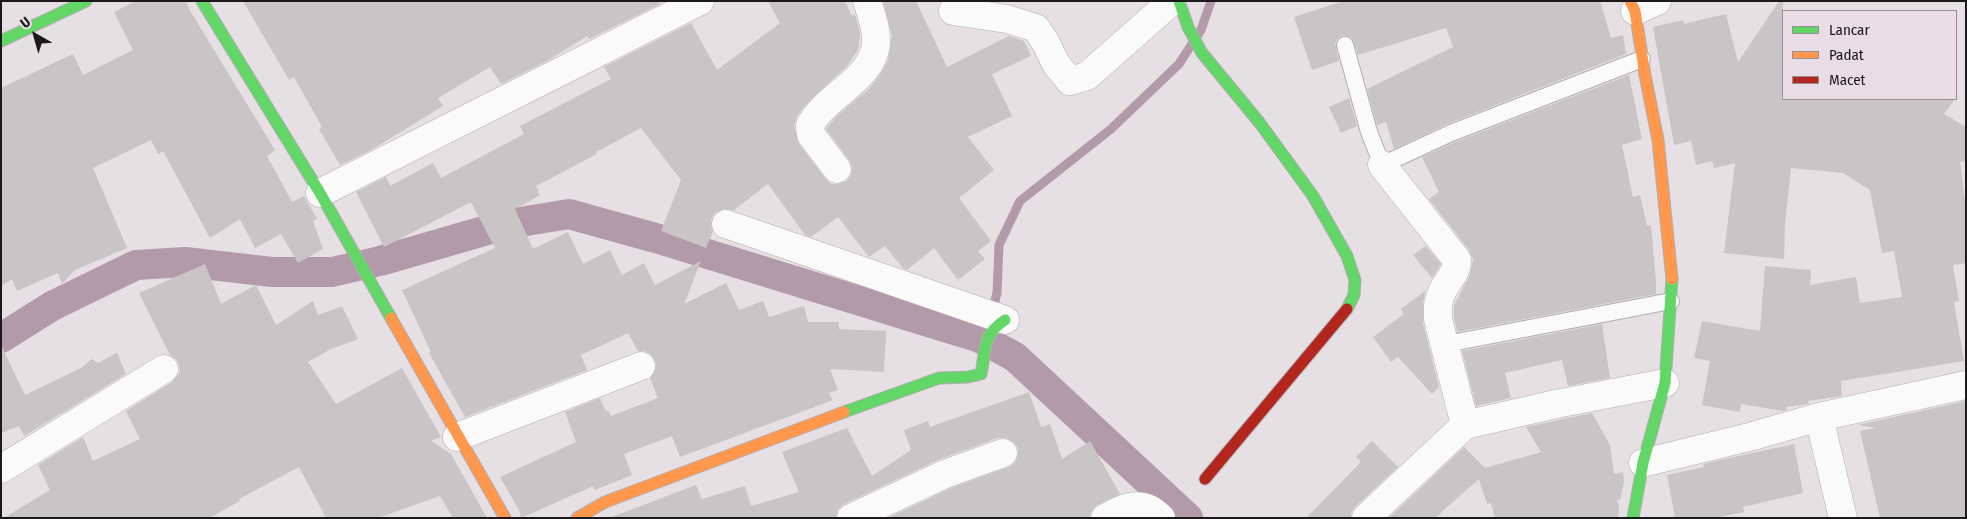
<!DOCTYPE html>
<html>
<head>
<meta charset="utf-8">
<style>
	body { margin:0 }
	#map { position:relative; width:1967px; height:519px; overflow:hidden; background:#e6dfe3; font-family:"Fira Sans Condensed",sans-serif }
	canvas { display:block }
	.frame { position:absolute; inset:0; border:2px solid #1d181b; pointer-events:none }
	.legend { position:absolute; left:1782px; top:10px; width:175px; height:90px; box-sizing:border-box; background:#e9dce4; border:1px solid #978e94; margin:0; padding:6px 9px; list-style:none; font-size:15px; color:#1d181b }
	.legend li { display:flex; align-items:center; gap:10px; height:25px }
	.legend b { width:25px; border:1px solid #978e94 }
	.north { position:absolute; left:10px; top:10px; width:50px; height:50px; -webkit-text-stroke:4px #e9dce4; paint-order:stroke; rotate:322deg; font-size:14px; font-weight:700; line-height:20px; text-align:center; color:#1d181b }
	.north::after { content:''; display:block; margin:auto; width:18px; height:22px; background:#1d181b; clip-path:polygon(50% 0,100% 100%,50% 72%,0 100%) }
</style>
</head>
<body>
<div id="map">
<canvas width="1967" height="519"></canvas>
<div class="frame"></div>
<ul class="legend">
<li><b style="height:6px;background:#63d668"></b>Lancar</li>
<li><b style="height:6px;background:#ff974d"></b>Padat</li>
<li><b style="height:6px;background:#b3261e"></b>Macet</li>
</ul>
<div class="north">U</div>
</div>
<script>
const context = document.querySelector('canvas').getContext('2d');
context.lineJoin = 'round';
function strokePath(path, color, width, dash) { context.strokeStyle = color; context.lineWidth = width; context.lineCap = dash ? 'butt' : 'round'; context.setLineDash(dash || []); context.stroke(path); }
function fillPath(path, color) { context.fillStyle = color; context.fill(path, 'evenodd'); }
strokePath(new Path2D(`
	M992,312L997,293L999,245L1020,201L1111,129L1179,64L1201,30L1211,1`), '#b39aaa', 9);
strokePath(new Path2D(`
	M1,338L52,306L136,265L185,262L272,272H332L380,261L508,224L569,214L659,239L980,338L1015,357L1188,518`), '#b39aaa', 30);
fillPath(new Path2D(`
	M136,1H186L189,9L275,150L267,156L292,202L304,196L317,219L313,221L323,249L298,263L281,234L255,248L240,219L210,238L163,151L158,154L151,140L93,168L127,248L75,270L62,284L58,273L17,291L12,279L1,286V88L73,54L83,75L133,50L114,12Z
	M243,1H659L660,4L589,39L587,36L547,61L501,84L490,67L438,98L443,106L371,150L340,165L319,129L322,127L294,77L289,80Z
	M768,1H845L852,16L855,14L860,34L858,50L847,66L806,104L797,116L794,126L799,144L825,178L831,184H839L847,181L851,175L852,167L849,160L826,129L837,116L870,88L880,75L888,60L892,36L883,1H916L947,67L1009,36L1024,41L1031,56L992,74L1012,116L968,137L994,170L959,198L991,241L978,251L985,259L958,280L934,248L907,270L903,268L885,246L869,257L838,217L811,237L805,235L768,184L734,210L724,209L715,213L711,219V226L713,231L706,248L661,231L681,180L641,128L596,152L597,154L536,186L540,195L515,209L533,249L568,232L583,264L610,250L622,275L644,263L655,285L701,261L684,304L726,283L739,310L763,301L769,317L804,306L808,322H839V329L886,331L884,372L830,369L838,390L829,393L833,400L680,457L672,436L624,454L632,475L595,490L593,486L521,518L519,510L500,477L576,442L565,412L600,398L606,411L608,410L611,416L658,398L650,378L656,369L655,360L650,354L644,351H638L628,333L581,355L587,370L465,417L429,353L431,352L402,290L495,248L471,202L384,247L356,192L386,177L390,186L433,163L441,178L524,134L520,126L611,79L604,67L691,23L717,70L780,23Z
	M1344,1H1600L1611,38L1623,35L1626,54L1447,124L1394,149L1386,122L1377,125L1367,89L1453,47L1446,28L1358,55L1352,38L1343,35L1338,38L1335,43L1339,61L1312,70L1294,17Z
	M1779,1H1783V99H1955L1944,114L1966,127V161L1960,162L1966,208V263L1953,265L1959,301L1954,302L1964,361L1841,381L1842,396L1808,401L1809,404L1786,407L1787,410L1783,411L1741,404L1740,412L1702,405L1710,361L1694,358L1702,321L1760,331L1765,266L1811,270L1810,285L1856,277L1860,303L1902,297L1894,251L1882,253L1870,190L1843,173L1791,168L1785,225L1784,259L1724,253L1735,163L1714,168L1712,161L1696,165L1691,141L1674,145L1653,27L1683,20L1684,24L1726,14L1738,62Z
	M1629,75L1642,139L1622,145L1633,197L1640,195L1647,226L1651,225L1656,282V294L1457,332L1454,317V305L1470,275L1473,260L1469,250L1429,199L1439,192L1422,157L1455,142Z
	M1349,98L1357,126L1341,133L1329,107Z
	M1426,246L1441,264L1432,278L1413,255Z
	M205,264L221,304L256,285L276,325L313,301L318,315L342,306L358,339L331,349L308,362L336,404L402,368L441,437L431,441L451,454L487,518H453L440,496L378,518H326L299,467L239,499L240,501L209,518H4L50,490L38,465L83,437L93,461L140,439L126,411L172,382L179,374L180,369L177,360L170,355L139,293Z
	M1425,291L1423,304V323L1439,387L1432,394L1398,357L1391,362L1373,337L1404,314L1401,309Z
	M1602,324L1610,378L1568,386L1562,360L1505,373L1511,398L1476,406L1462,351Z
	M1,345L25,395L81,368L92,359L98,363L117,353L126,374L24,436L19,426L1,433Z
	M1029,392L1041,427L1050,424L1062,459L1090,441L1120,494L1097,505L1092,510L1089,518H888L951,488L1009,467L1015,463L1018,456V448L1013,441L1005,438H998L940,459L844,504L838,509L836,518H609L696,485L702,499L745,486L751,506L799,492L782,452L847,428L872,476L911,450L904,430L928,421L930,427Z
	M1966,401V518H1880L1860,431L1876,428L1858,425Z
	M1592,413L1610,445L1614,474L1623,472L1624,481L1620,500H1617L1619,507L1618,518H1495L1491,503L1487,504L1479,479L1435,518H1389L1464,447L1485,468L1541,452L1526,427Z
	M1372,441L1398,467L1355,507L1351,513V518H1306L1361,462L1356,457Z
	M1794,444L1803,493L1743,507L1744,512L1714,518H1675L1667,475L1704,467L1703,464L1734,457Z`), '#c9c4c6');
const lane = new Path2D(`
	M1345,45L1369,132L1382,165L1451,133L1642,59
	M1446,344L1671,301`);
const street = new Path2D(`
	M953,11L1007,19L1036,28L1046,43L1056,64L1070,81L1087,76L1172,1
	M1635,11L1657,1
	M1382,165L1457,260C1458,272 1447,281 1442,292C1437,301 1438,309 1438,319L1465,425L1556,404L1665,383
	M837,169L811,135L810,125C826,95 873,80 876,43C877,29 871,14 867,1
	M320,193L700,1
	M726,224L1005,320
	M1819,417L1843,518
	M457,437L641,366
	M1643,463L1753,436L1819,417L1966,385
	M1,469L164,369
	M851,518L945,474L1003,453
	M1105,518C1125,507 1142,498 1161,518
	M1366,518L1465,425`);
const fast = new Path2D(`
	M202,1L320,193L391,318
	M1179,1L1188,27L1202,53L1259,122L1313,196L1347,256L1355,280L1354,295L1347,309
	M1,41L86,1
	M844,412L939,378L968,377L981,374C986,349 982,335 1005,320
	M1633,518L1643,463L1665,383L1672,279`);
const slow = new Path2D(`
	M1630,1L1635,11L1645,75L1658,140L1672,279
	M391,318L505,518
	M577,518L605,502L844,412`);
const jam = new Path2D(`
	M1205,479L1347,309`);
strokePath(lane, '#b2adb0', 18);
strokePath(street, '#b2adb0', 29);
strokePath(fast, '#b2adb0', 13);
strokePath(slow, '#b2adb0', 13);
strokePath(jam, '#b2adb0', 13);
strokePath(lane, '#fbfafb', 16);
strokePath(street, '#fbfafb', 28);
strokePath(fast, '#63d668', 11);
strokePath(slow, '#ff974d', 11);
strokePath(jam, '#b3261e', 11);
</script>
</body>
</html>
